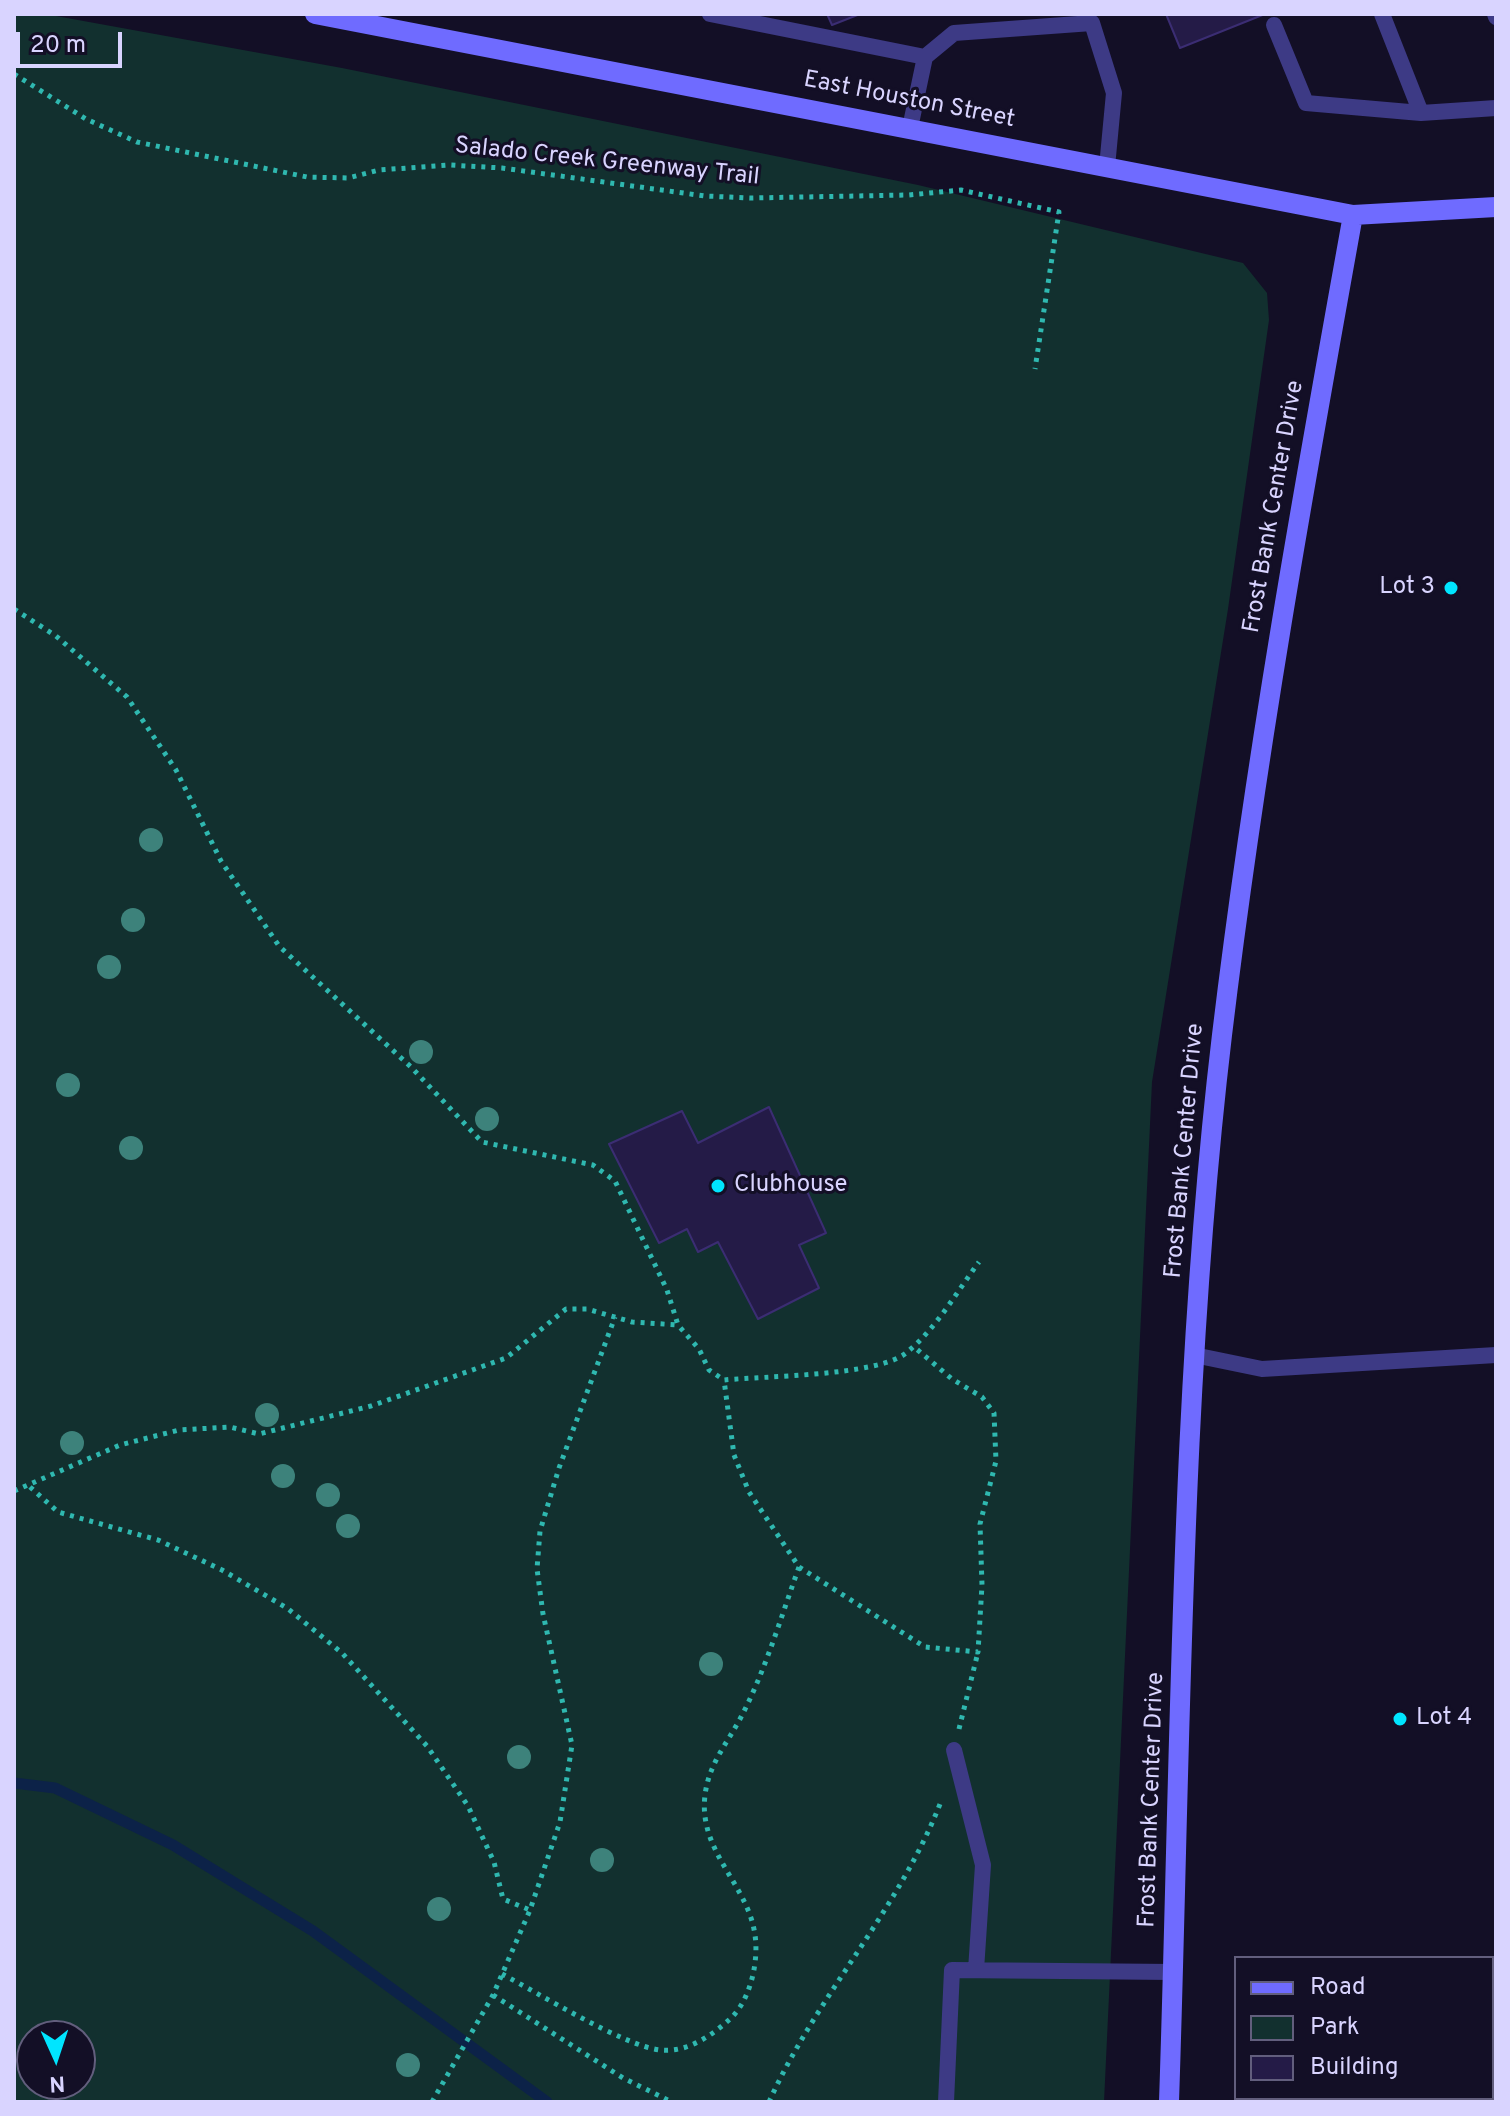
<!DOCTYPE html>
<html>
<head>
<meta charset="utf-8">
<style>
	body { margin:0 }
	#map { position:relative; width:1510px; height:2116px; overflow:hidden; background:#130f26; font-family:Overpass,sans-serif }
	canvas { display:block }
	.frame { position:absolute; inset:0; border:16px solid #d9d4ff; pointer-events:none }
	.legend { position:absolute; left:1234px; top:1956px; width:260px; height:144px; box-sizing:border-box; background:#130f26; border:2px solid #625e7d; margin:0; padding:10px 14px; list-style:none; font-size:24px; color:#d9d4ff }
	.legend li { display:flex; align-items:center; gap:16px; height:40px }
	.legend b { width:40px; border:2px solid #625e7d }
	.north { position:absolute; left:16px; top:2020px; width:80px; height:80px; box-sizing:border-box; background:#130f26; border:2px solid #625e7d; border-radius:50%; rotate:177deg; font-size:22px; font-weight:700; line-height:32px; text-align:center; color:#d9d4ff }
	.north::after { content:''; display:block; margin:auto; width:28px; height:36px; background:#00e5ff; clip-path:polygon(50% 0,100% 100%,50% 72%,0 100%) }
	.scale { position:absolute; left:16px; top:32px; width:106px; height:36px; box-sizing:border-box; border:4px solid #d9d4ff; border-top:0; padding-left:10px; font-size:24px; line-height:28px; white-space:nowrap; color:#d9d4ff; -webkit-text-stroke:6px #130f26; paint-order:stroke }
</style>
</head>
<body>
<div id="map">
<canvas width="1510" height="2116"></canvas>
<div class="frame"></div>
<ul class="legend">
<li><b style="height:10px;background:#6f6bff"></b>Road</li>
<li><b style="height:22px;background:#12302f"></b>Park</li>
<li><b style="height:22px;background:#241b47"></b>Building</li>
</ul>
<div class="north">N</div>
<div class="scale">20 m</div>
</div>
<script>
const context = document.querySelector('canvas').getContext('2d');
context.lineJoin = 'round';
function fillPath(path, color) { context.fillStyle = color; context.fill(path, 'evenodd'); }
function strokePath(path, color, width, dash) { context.strokeStyle = color; context.lineWidth = width; context.lineCap = dash ? 'butt' : 'round'; context.setLineDash(dash || []); context.stroke(path); }
function write(font, color, halo, rows, align = 'center') {
  context.font = font + ' Overpass,sans-serif'; context.lineWidth = 6; context.setLineDash([]); context.textBaseline = 'middle'; context.strokeStyle = halo; context.fillStyle = color; for (const [text, x, y, turn = 0] of rows) {
    context.save(); context.translate(x, y); context.rotate((+turn || 0) * Math.PI / 180); context.textAlign = isNaN(turn) ? turn : align; if (halo) context.strokeText(text, 0, 0); context.fillText(text, 0, 0); context.restore();
  }
}
fillPath(new Path2D(`
	M14,14H45L342,68L918,185L1243,263L1267,293L1269,320L1228,609L1152,1082L1104,2102H14ZM32,2036H80V2084H32Z`), '#12302f');
strokePath(new Path2D(`
	M14,1783L55,1788L173,1845L313,1931L547,2102`), '#0c2248', 11);
const building = new Path2D(`
	M827,14H860L832,25Z
	M1166,14H1265L1180,48Z
	M769,1107L826,1233L799,1245L819,1288L758,1319L718,1242L698,1252L687,1229L659,1243L609,1144L682,1111L698,1143Z`);
fillPath(building, '#241b47');
strokePath(building, '#3b2d73', 2);
strokePath(new Path2D(`
	M14,74L86,119L137,142L307,177L348,178L379,170L450,165L502,168L705,196L750,198L909,195L961,190L1059,212L1035,369
	M14,609L56,636L127,697L176,770L221,861L279,946L411,1067L482,1142L593,1165L615,1181L667,1290L678,1325L699,1349L709,1370L724,1380C764,1376 878,1376 906,1353C936,1329 956,1293 979,1262
	M30,1487L58,1512L158,1540L222,1570L287,1608L342,1653L427,1746L468,1806L494,1862L503,1899L530,1910
	M14,1491L120,1445L179,1430L230,1427L259,1434L371,1406L506,1358L566,1309H587L632,1322L678,1325
	M799,1567L925,1647L978,1652L982,1585L980,1524L996,1461L994,1413L982,1397L952,1379L913,1346
	M959,1729L978,1652
	M502,1974C538,1993 624,2046 660,2050C687,2053 711,2036 730,2019C750,2001 759,1962 755,1935C748,1884 698,1852 705,1795C709,1764 726,1745 740,1719C765,1672 781,1617 799,1567L749,1492L734,1455L724,1380
	M493,1995L623,2078L672,2102
	M432,2102L493,1995L530,1910L560,1822L572,1745L543,1614L537,1569L540,1531L559,1468L615,1317
	M769,2102C816,1997 898,1911 940,1804`), '#2fb8b0', 5, [4, 6]);
strokePath(new Path2D(`
	M710,14L925,57
	M1382,14L1421,113L1496,108
	M1495,14L1496,17
	M1274,25L1306,103L1421,113
	M910,128L925,57L954,33L1092,23L1114,93L1107,167
	M1194,1355L1262,1369L1496,1355
	M954,1750L983,1865L976,1970
	M946,2102L952,1970L1174,1972`), '#3d3a85', 16);
strokePath(new Path2D(`
	M315,14L1353,215L1496,207
	M1169,2102C1181,1747 1180,1388 1222,1035C1255,760 1304,487 1353,215`), '#6f6bff', 20);
context.fillStyle = '#3d827b';
for (const [x, y] of [
	[151,840],
	[133,920],
	[109,967],
	[421,1052],
	[68,1085],
	[487,1119],
	[131,1148],
	[267,1415],
	[72,1443],
	[283,1476],
	[328,1495],
	[348,1526],
	[711,1664],
	[519,1757],
	[602,1860],
	[439,1909],
	[408,2065]
]) { context.beginPath(); context.arc(x, y, 12, 0, 2 * Math.PI); context.fill(); }
for (const [x, y, r, color] of [
	[1451,588,8,"#00e5ff"],
	[718,1186,8,"#00e5ff"],
	[1400,1719,8,"#00e5ff"]
]) { const dot = new Path2D(); dot.arc(x, y, r, 0, 2 * Math.PI); context.fillStyle = color; context.fill(dot); strokePath(dot, '#130f26', 3); }
write('24px', '#d9d4ff', '#130f26', [
	["East Houston Street",909,101,11],
	["Salado Creek Greenway Trail",607,163,6],
	["Frost Bank Center Drive",1275,507,-80],
	["Frost Bank Center Drive",1186,1151,-85],
	["Frost Bank Center Drive",1153,1800,-88]
]);
write('24px', '#d9d4ff', '#130f26', [
	["Lot 3",1435,588,"right"],
	["Clubhouse",734,1186],
	["Lot 4",1416,1719]
], 'left');
</script>
</body>
</html>
